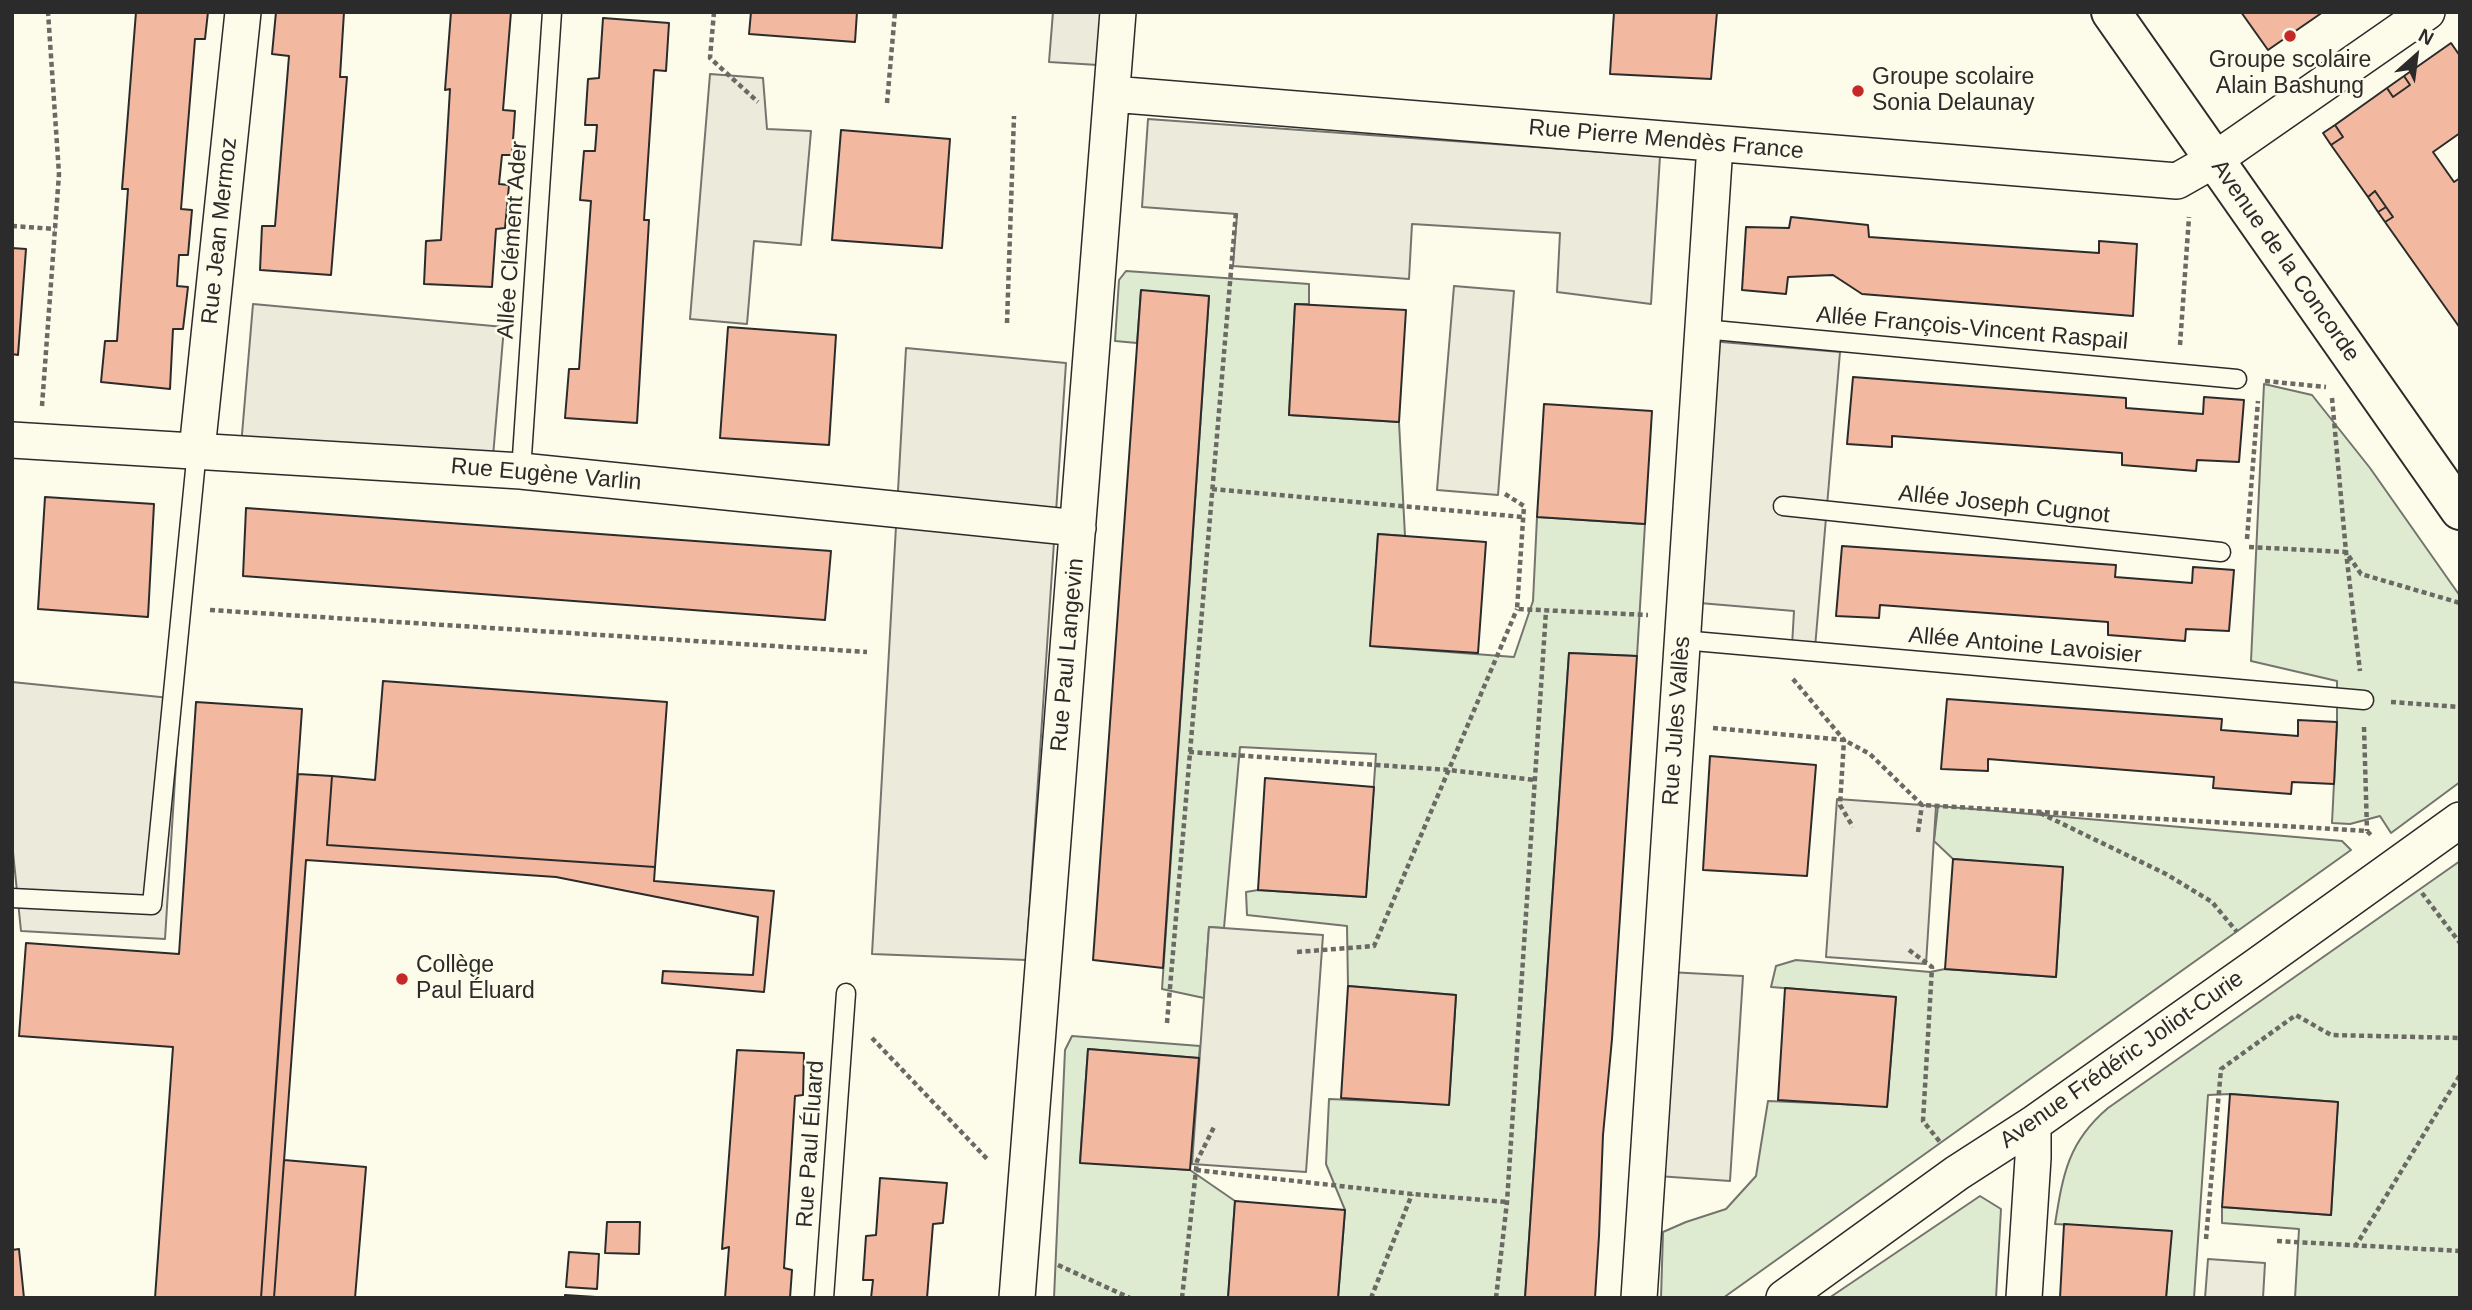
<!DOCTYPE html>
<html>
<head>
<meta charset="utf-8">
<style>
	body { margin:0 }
	#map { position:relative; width:2472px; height:1310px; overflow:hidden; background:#fdfbea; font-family:Arial,sans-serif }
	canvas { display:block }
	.frame { position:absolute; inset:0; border:14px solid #2b2b2b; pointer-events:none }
	.north { position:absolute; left:2381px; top:21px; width:70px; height:70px; -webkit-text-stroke:5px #fdfbea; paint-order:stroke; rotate:28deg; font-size:19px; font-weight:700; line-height:28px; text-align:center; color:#2b2b2b }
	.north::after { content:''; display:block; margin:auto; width:24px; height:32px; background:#2b2b2b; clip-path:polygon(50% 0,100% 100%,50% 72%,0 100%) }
</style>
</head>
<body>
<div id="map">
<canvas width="2472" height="1310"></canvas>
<div class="frame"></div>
<div class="north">N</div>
</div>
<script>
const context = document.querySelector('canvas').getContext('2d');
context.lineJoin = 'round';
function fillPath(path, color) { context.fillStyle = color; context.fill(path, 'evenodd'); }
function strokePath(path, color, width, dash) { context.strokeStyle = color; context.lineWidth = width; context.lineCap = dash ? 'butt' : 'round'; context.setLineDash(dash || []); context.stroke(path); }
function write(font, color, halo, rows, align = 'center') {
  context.font = font + ' Arial,sans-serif'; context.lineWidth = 5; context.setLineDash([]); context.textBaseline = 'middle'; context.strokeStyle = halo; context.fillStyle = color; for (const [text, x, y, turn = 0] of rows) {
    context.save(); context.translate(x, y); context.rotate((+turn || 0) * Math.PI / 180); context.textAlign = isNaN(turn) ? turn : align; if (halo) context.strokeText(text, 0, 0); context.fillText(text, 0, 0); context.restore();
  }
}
const green = new Path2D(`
	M1126,271L1309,284V304H1295L1289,415L1399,422L1405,536L1378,534L1371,646L1514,657L1533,601L1537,517L1645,524L1637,656L1569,653L1525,1298H1338L1345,1210L1326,1164L1329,1099L1449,1104L1456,995L1348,986L1347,926L1247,915L1246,892L1258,890L1366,897L1376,754L1240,747L1224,928L1209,927L1204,998L1162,989L1209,296L1141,291L1137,343L1115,341L1119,280Z
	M2264,384L2312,395L2370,468L2460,596V782L2391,833L2380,816L2350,824L2332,823L2337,722V681L2251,661Z
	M1938,806L2342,841L2351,850L1723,1298H1661L1663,1232L1686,1222L1726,1209L1756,1176L1768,1101L1887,1106L1896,997L1771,987L1776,966L1796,960L1930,972L1945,969L2056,977L2063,868L1953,859L1934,841Z
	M2460,861V1298H2295L2299,1229L2222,1223V1207L2331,1215L2338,1102L2230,1094L2208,1095L2194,1298H2166L2171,1231L2055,1224C2063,1174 2068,1142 2108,1108Z
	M1072,1036L1200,1046L1199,1058L1088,1049L1080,1162L1190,1170L1235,1201L1228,1298H1054L1065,1050Z
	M1980,1196L2001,1209L1996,1298H1829Z`);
fillPath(green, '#deebd1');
strokePath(green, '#74746e', 2);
const parking = new Path2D(`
	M1053,12H1102L1098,65L1049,62Z
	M710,74L763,78L767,129L811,131L801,245L754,241L747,324L690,319Z
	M1148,119L1660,156L1651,304L1557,292L1560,233L1412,224L1409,279L1233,266L1237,214L1142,207Z
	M1454,286L1514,291L1498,495L1437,490Z
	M253,304L504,327L491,480L240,458Z
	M1698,340L1840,352L1815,648L1792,646L1794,611L1676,601Z
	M906,348L1066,363L1026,960L872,954Z
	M12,682L180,699L165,939L21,931L12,842Z
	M1837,799L1936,806L1926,964L1826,957Z
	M1209,927L1323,935L1306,1172L1192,1164Z
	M1669,972L1743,976L1730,1181L1657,1176Z
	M2208,1259L2265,1263L2263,1298H2205Z`);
fillPath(parking, '#eceadb');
strokePath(parking, '#74746e', 2);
const building = new Path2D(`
	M136,12H208L205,39H195L181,209L192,210L188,255H179L177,286L188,287L183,329H173L170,389L101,382L105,341H117L128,189H122Z
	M276,12H344L340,77H347L331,275L260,270L262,226H275L289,56L272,54Z
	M451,12H511L503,110L515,111L512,155H502L499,184L509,185L505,228L496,229L492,287L424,284L426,241L441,240L450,89L445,90Z
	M751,12H857L855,42L749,34Z
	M1614,12H1717L1711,79L1610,74Z
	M2241,12H2323L2268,50Z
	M603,18L669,23L666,71L654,70L644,220H649L637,423L565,418L569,369H579L591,201L580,200L584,151H595L597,125H585L588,79L599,78Z
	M2451,43L2460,56V133L2433,152L2454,182L2460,178V328L2385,222L2393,217L2375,191L2368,197L2331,145L2343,137L2335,125L2387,88L2393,97L2410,85L2404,76Z
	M2404,76L2410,85L2393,97L2387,88Z
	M2335,125L2343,137L2331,145L2323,133Z
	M841,130L950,139L942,248L832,240Z
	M2375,191L2386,207L2378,212L2368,197Z
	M2386,207L2393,217L2385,222L2378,212Z
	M1791,217L1868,225L1869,237L2099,253V241L2137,244L2133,316L1862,294L1833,275L1788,277L1786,294L1742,290L1746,227L1789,228Z
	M12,248L26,249L18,355L12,354Z
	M1141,290L1209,296L1163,968L1093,960Z
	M1295,304L1406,310L1399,422L1289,415Z
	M728,327L836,335L829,445L720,438Z
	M1853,377L2126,398V408L2203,414L2204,397L2244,400L2239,462L2197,460L2196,471L2122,465V453L1892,436V447L1847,444Z
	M1544,404L1652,411L1645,524L1537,517Z
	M45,497L154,504L148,617L38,609Z
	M246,508L831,551L825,620L243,576Z
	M1378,534L1486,542L1478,653L1370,646Z
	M1842,546L2116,565L2115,577L2192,583L2193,567L2234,570L2229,631L2186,629L2185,641L2108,635V622L1880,605L1879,618L1836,616Z
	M1569,653L1637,656L1612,1039L1603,1135L1599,1236L1595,1298H1525Z
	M383,681L667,702L655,867L327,845L332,776L375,780Z
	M1947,699L2222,719L2221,730L2298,736V720L2337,722L2334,784L2292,782L2291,794L2213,788L2214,777L1988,759V771L1941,769Z
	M196,702L302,709L261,1298H155L173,1047L19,1036L26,943L179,954Z
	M1710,756L1816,765L1807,876L1703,870Z
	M298,774L332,776L327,845L655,867L654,881L774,891L764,992L662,983L663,971L753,975L758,917L556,877L306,860L274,1298H261Z
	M1265,778L1374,787L1366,897L1258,890Z
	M1953,859L2063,867L2056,977L1945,969Z
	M1348,986L1456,995L1449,1105L1341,1098Z
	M1785,988L1896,997L1887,1107L1778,1100Z
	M1088,1049L1199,1058L1190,1170L1080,1163Z
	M737,1050L804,1053L803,1095L795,1096L784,1268L792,1270L790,1298H725L729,1247L722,1249Z
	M2230,1094L2338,1102L2331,1215L2222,1207Z
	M284,1160L366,1167L355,1298H274Z
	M880,1178L947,1183L943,1223L933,1224L927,1298H871L873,1280H863L866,1236L876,1235Z
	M1235,1201L1345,1210L1338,1298H1228Z
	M607,1222H640L639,1254L605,1253Z
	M2064,1224L2172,1231L2166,1298H2060Z
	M19,1249L24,1298H12V1250Z
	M569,1252L599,1254L597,1289L566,1287Z
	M565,1295L596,1297V1298H565Z`);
fillPath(building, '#f2b8a0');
strokePath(building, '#2b2b2b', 2);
const service = new Path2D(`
	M1703,329L2237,379
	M521,471L552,12
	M1783,506L2221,552
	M1682,640L2364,700
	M12,898L152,905L197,450
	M824,1298L846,993`);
const minor = new Path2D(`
	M1112,94L2177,181L2214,160L2427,12
	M12,440L521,471L1078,528
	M197,450L243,12
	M1017,1298L1118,12
	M1639,1298L1715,145
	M1784,1298L1957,1173L2033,1124L2258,965L2460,820
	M2024,1298L2033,1158V1124`);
const tertiary = new Path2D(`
	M2111,12L2460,510`);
strokePath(service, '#2b2b2b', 21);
strokePath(minor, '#2b2b2b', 38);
strokePath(tertiary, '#2b2b2b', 42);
strokePath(new Path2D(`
	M714,12L710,58L758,102
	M887,103L895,12
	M12,226L55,229
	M1007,323L1014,116
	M2180,345L2189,217
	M2265,381L2326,387
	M2332,398L2346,552L2360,671
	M42,406L59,174L48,12
	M1212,489L1523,517
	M1505,494L1524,506L1517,609L1648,615
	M2247,539L2258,401
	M2249,547L2346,552L2361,574L2460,603
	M210,610L867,652
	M1793,679L1844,740L1840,805L1853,827
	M2391,702L2460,707
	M2364,727L2367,831
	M1713,728L1844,740L1870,754L1922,805L2367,831L2373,837
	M1189,752L1449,770L1535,780
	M2040,813L2166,874L2212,902L2237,932
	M1918,832L1922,805
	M2422,893L2460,943
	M1909,950L1932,967L1923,1121L1940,1142
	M1297,952L1374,946L1517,609
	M1167,1023L1236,212
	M872,1038L989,1161
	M1196,1170L1412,1194L1507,1202
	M2206,1239L2221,1069L2296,1015L2331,1035L2460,1038
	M2277,1241L2460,1251
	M2355,1247L2460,1075
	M1058,1265L1130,1298
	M1182,1298L1197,1161L1214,1127
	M1371,1298L1412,1194
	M1496,1298L1507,1202L1546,611`), '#6a6964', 4.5, [5, 3.5]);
strokePath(service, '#fdfbea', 18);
strokePath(minor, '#fdfbea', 35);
strokePath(tertiary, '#fdfbea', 38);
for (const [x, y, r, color] of [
	[2290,36,7,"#c62828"],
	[1858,91,7,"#c62828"],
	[402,979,7,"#c62828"]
]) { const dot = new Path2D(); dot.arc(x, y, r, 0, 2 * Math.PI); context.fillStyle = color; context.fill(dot); strokePath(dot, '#fdfbea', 2.5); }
write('23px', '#2b2b2b', '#fdfbea', [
	["Groupe scolaire",2290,61,"center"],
	["Alain Bashung",2290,87,"center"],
	["Groupe scolaire",1872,78],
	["Sonia Delaunay",1872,104],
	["Collège",416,966],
	["Paul Éluard",416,992]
], 'left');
write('23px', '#2b2b2b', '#fdfbea', [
	["Rue Pierre Mendès France",1666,140,5],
	["Rue Jean Mermoz",220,231,-84],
	["Allée Clément Ader",513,240,-86],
	["Avenue de la Concorde",2285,261,55],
	["Allée François-Vincent Raspail",1972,329,5],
	["Rue Eugène Varlin",546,475,5],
	["Allée Joseph Cugnot",2004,505,6],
	["Allée Antoine Lavoisier",2025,646,5],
	["Rue Paul Langevin",1068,655,-85],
	["Rue Jules Vallès",1677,721,-86],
	["Avenue Frédéric Joliot-Curie",2122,1060,-35],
	["Rue Paul Éluard",811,1144,-86]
]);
</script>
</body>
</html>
